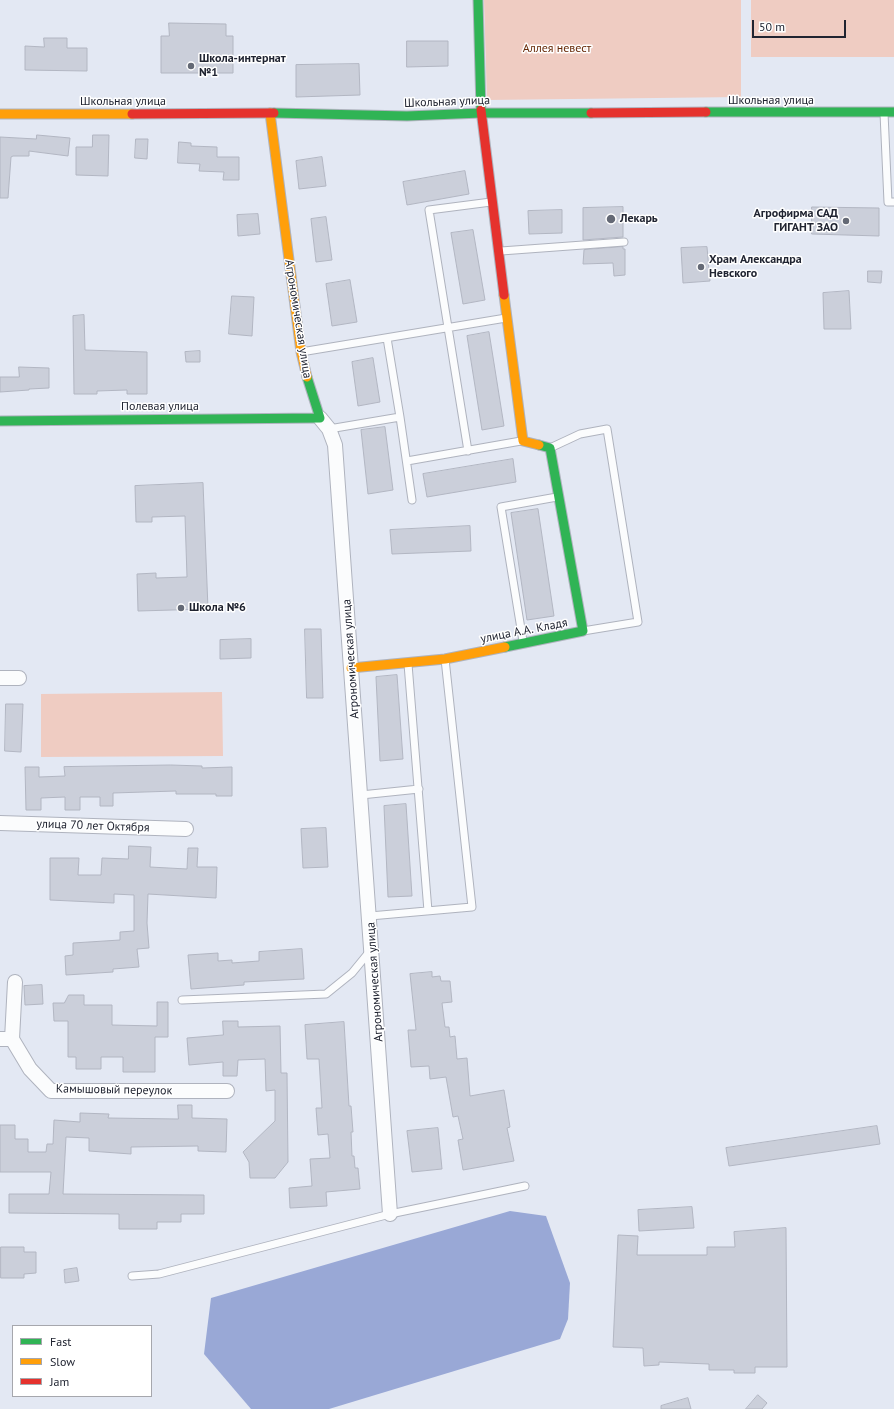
<!DOCTYPE html>
<html>
<head>
<meta charset="utf-8">
<style>
	body { margin:0 }
	#map { position:relative; width:894px; height:1409px; overflow:hidden; background:#e3e8f3; font-family:"PT Sans",sans-serif }
	canvas { display:block }
	.legend { position:absolute; left:12px; top:1325px; width:140px; height:72px; box-sizing:border-box; background:#fff; border:1px solid #a6a7ad; margin:0; padding:5px 7px; list-style:none; font-size:12px; color:#202431 }
	.legend li { display:flex; align-items:center; gap:8px; height:20px }
	.legend b { width:20px; border:1px solid #a6a7ad }
	.scale { position:absolute; left:752px; top:20px; width:94px; height:18px; box-sizing:border-box; border:2px solid #202431; border-top:0; padding-left:5px; font-size:12px; line-height:14px; white-space:nowrap; color:#202431; -webkit-text-stroke:3px #fff; paint-order:stroke }
</style>
</head>
<body>
<div id="map">
<canvas width="894" height="1409"></canvas>
<ul class="legend">
<li><b style="height:5px;background:#30b455"></b>Fast</li>
<li><b style="height:5px;background:#ff9f0a"></b>Slow</li>
<li><b style="height:5px;background:#e5322d"></b>Jam</li>
</ul>
<div class="scale">50 m</div>
</div>
<script>
const context = document.querySelector('canvas').getContext('2d');
context.lineJoin = 'round';
function fillPath(path, color) { context.fillStyle = color; context.fill(path, 'evenodd'); }
function strokePath(path, color, width, dash) { context.strokeStyle = color; context.lineWidth = width; context.lineCap = dash ? 'butt' : 'round'; context.setLineDash(dash || []); context.stroke(path); }
function write(font, color, halo, rows, align = 'center') {
  context.font = font + ' "PT Sans",sans-serif'; context.lineWidth = 3; context.setLineDash([]); context.textBaseline = 'middle'; context.strokeStyle = halo; context.fillStyle = color; for (const [text, x, y, turn = 0] of rows) {
    context.save(); context.translate(x, y); context.rotate((+turn || 0) * Math.PI / 180); context.textAlign = isNaN(turn) ? turn : align; if (halo) context.strokeText(text, 0, 0); context.fillText(text, 0, 0); context.restore();
  }
}
fillPath(new Path2D(`
	M484,0H741V97L487,100Z
	M751,0H894V57H751Z
	M222,692L223,756L41,757V694Z`), '#efccc2');
fillPath(new Path2D(`
	M510,1211L546,1216L570,1283L568,1319L560,1339L329,1409H251L204,1354L211,1298Z`), '#99a8d6');
const building = new Path2D(`
	M169,23L226,24V36H233V73H161V36H169Z
	M44,38H67V48H87V71L25,70V46L44,47Z
	M407,41H448V66L407,67Z
	M359,64L360,95L296,97V65Z
	M37,135L70,138L68,156L29,151V156H13L11,157L8,198H0V137L36,139Z
	M93,135H109L108,176L76,175V147H92Z
	M136,139H148L147,159L135,158Z
	M179,142L191,143V146L217,147V157H239V180H223L224,172L199,171L200,164L178,163Z
	M322,157L326,186L299,189L296,161Z
	M465,171L469,194L407,205L403,182Z
	M623,207V237L583,240V208Z
	M812,207L879,208V236L812,234Z
	M562,210V233L529,234L528,211Z
	M258,214L260,234L238,236L237,215Z
	M326,217L332,260L316,262L311,219Z
	M473,230L485,300L463,304L451,233Z
	M623,247V249H625V275L614,276L613,263L583,264L584,250Z
	M707,247L710,281L683,283L681,248Z
	M868,271H882L881,283L868,282Z
	M350,280L357,322L332,326L326,284Z
	M849,291L851,329H824L823,293Z
	M232,296L254,297L252,336L229,334Z
	M84,315L85,350L147,352V394H127V390L97,391V394H74L73,316Z
	M489,332L504,426L482,430L467,336Z
	M200,351V362H186L185,352Z
	M373,358L380,402L358,406L352,362Z
	M19,367L49,368V388L29,389V390L0,392V377H19Z
	M385,427L393,490L368,494L361,430Z
	M513,459L516,482L427,497L423,474Z
	M203,483L208,609L138,611L137,574L156,573V578L187,577L185,516L152,517V522H136L135,486Z
	M538,509L554,616L527,620L511,513Z
	M470,526L471,551L392,554L390,530Z
	M305,629H321L323,698H307Z
	M251,639V658L220,659V640Z
	M397,675L403,759L380,761L376,677Z
	M6,704H23L21,752L5,751Z
	M171,765L202,766V768L232,767V796H216V794H176V791L113,793V806H100V797H80V810H65V797L41,798V810H26L25,767H39V777L65,776L64,767Z
	M406,804L412,896L388,897L384,806Z
	M326,828L328,867L303,868L301,829Z
	M129,846L151,847L150,867L187,869L188,848H198L197,867H217L216,898L148,894L147,923L149,948L137,949L139,967L113,969V972L66,975L65,956L73,955V943L120,940V932L134,931V895L114,894V903L50,900V858H79L78,875H101L102,858L128,859Z
	M302,949L304,979L244,982V985L191,989L188,955L218,953V961L232,960V963L259,961V952Z
	M432,972V977L440,976L441,981H450L452,1002L442,1003L445,1027H449L450,1037L455,1036L457,1059L467,1058L470,1096L504,1090L510,1127L507,1128L514,1161L463,1170L458,1140L463,1139L458,1116L453,1117L446,1077L430,1079L429,1066L411,1067L408,1030H416L410,974Z
	M42,985L43,1004L25,1005L24,986Z
	M69,995H84V1005H112V1025L157,1026V1002H168V1037H155V1072H123V1057H101V1069H76V1057H68V1021H54L53,1003H64Z
	M223,1021H238V1027L280,1026L281,1073H287L288,1162L275,1178H250L249,1162L243,1152L275,1121V1090L266,1091L265,1059L238,1060L237,1076H223V1062L189,1065L187,1038L223,1035Z
	M344,1022L349,1106H351L353,1132H351L352,1156H354L355,1168H358L360,1189L326,1192L327,1206L290,1208L289,1188L312,1186L310,1159L330,1158L328,1134L318,1135L316,1108H322L319,1059H307L305,1025Z
	M178,1105H192V1118L227,1119L226,1152L198,1151V1146L131,1147V1154L89,1151V1138L66,1137L63,1194L204,1195V1214H181V1222H157V1229H119V1214L9,1213V1194H49L51,1172H0V1125H15V1139H28V1152H46L47,1144H53L54,1120L80,1122V1113L109,1114L108,1118L178,1119Z
	M877,1126L880,1144L729,1166L726,1148Z
	M438,1128L442,1169L412,1172L407,1131Z
	M692,1207L694,1228L639,1231L638,1210Z
	M786,1228L787,1367H755V1373H734V1370H709V1364L659,1362V1365L644,1366L643,1348L613,1347L618,1235L638,1236L637,1255H707V1247H735L734,1232Z
	M1,1247H24V1252H36V1273L24,1274V1278H1Z
	M77,1268L79,1281L65,1283L64,1270Z
	M758,1395L767,1403L762,1409H746Z
	M688,1398L691,1409H661V1406Z`);
fillPath(building, '#cbcfda');
strokePath(building, '#b2b6c2', 1);
const lane = new Path2D(`
	M884,113L888,202H894
	M501,251L624,242
	M301,352L506,318
	M400,417L412,500
	M329,429L400,417L387,338
	M550,448L580,434L607,429L638,622L583,631
	M468,451L429,210L491,202
	M407,461L521,441
	M523,641L501,507L557,497
	M408,664L428,911
	M361,795L419,789
	M370,916L472,907L445,659
	M182,1000L326,994L352,973L370,951
	M132,1276L159,1274L390,1214L525,1186`);
const street = new Path2D(`
	M320,418L329,429L335,445L390,1214
	M0,678H19
	M0,823L186,829
	M15,982L12,1039L30,1069L51,1091H227
	M0,1039H12`);
const fast = new Path2D(`
	M478,0L481,110
	M706,112H894
	M274,113L407,116L481,113H591
	M0,421L320,418L307,377
	M505,647L583,631L550,448L539,445`);
const slow = new Path2D(`
	M270,113L301,352L307,377
	M0,114H132
	M504,295L523,441L539,445
	M351,668L445,659L505,647`);
const jam = new Path2D(`
	M481,110L504,295
	M591,113L706,112
	M132,114L274,113`);
strokePath(lane, '#afb3be', 9);
strokePath(street, '#afb3be', 16);
strokePath(fast, '#afb3be', 11);
strokePath(slow, '#afb3be', 11);
strokePath(jam, '#afb3be', 11);
strokePath(lane, '#fbfcfd', 7);
strokePath(street, '#fbfcfd', 14);
strokePath(fast, '#30b455', 9);
strokePath(slow, '#ff9f0a', 9);
strokePath(jam, '#e5322d', 9);
for (const [x, y, r, color] of [
	[191,66,4,"#646975"],
	[611,219,5,"#646975"],
	[846,221,4,"#646975"],
	[701,267,4,"#646975"],
	[181,608,4,"#646975"]
]) { const dot = new Path2D(); dot.arc(x, y, r, 0, 2 * Math.PI); context.fillStyle = color; context.fill(dot); strokePath(dot, '#fff', 1.5); }
write('12px', '#662806', '#fff', [
	["Аллея невест",557,49]
]);
write('bold 12px', '#202431', '#fff', [
	["Школа-интернат",199,59],
	["№1",199,73],
	["Агрофирма САД",838,214,"right"],
	["ГИГАНТ ЗАО",838,228,"right"],
	["Лекарь",620,219],
	["Храм Александра",709,260],
	["Невского",709,274],
	["Школа №6",189,608]
], 'left');
write('12px', '#202431', '#fff', [
	["Школьная улица",771,101],
	["Школьная улица",123,102],
	["Школьная улица",447,102,-2],
	["Агрономическая улица",298,319,81],
	["Полевая улица",160,407],
	["улица А.А. Кладя",524,631,-11],
	["Агрономическая улица",351,659,-94],
	["улица 70 лет Октября",93,826,2],
	["Агрономическая улица",375,982,-94],
	["Камышовый переулок",114,1090,1]
]);
</script>
</body>
</html>
